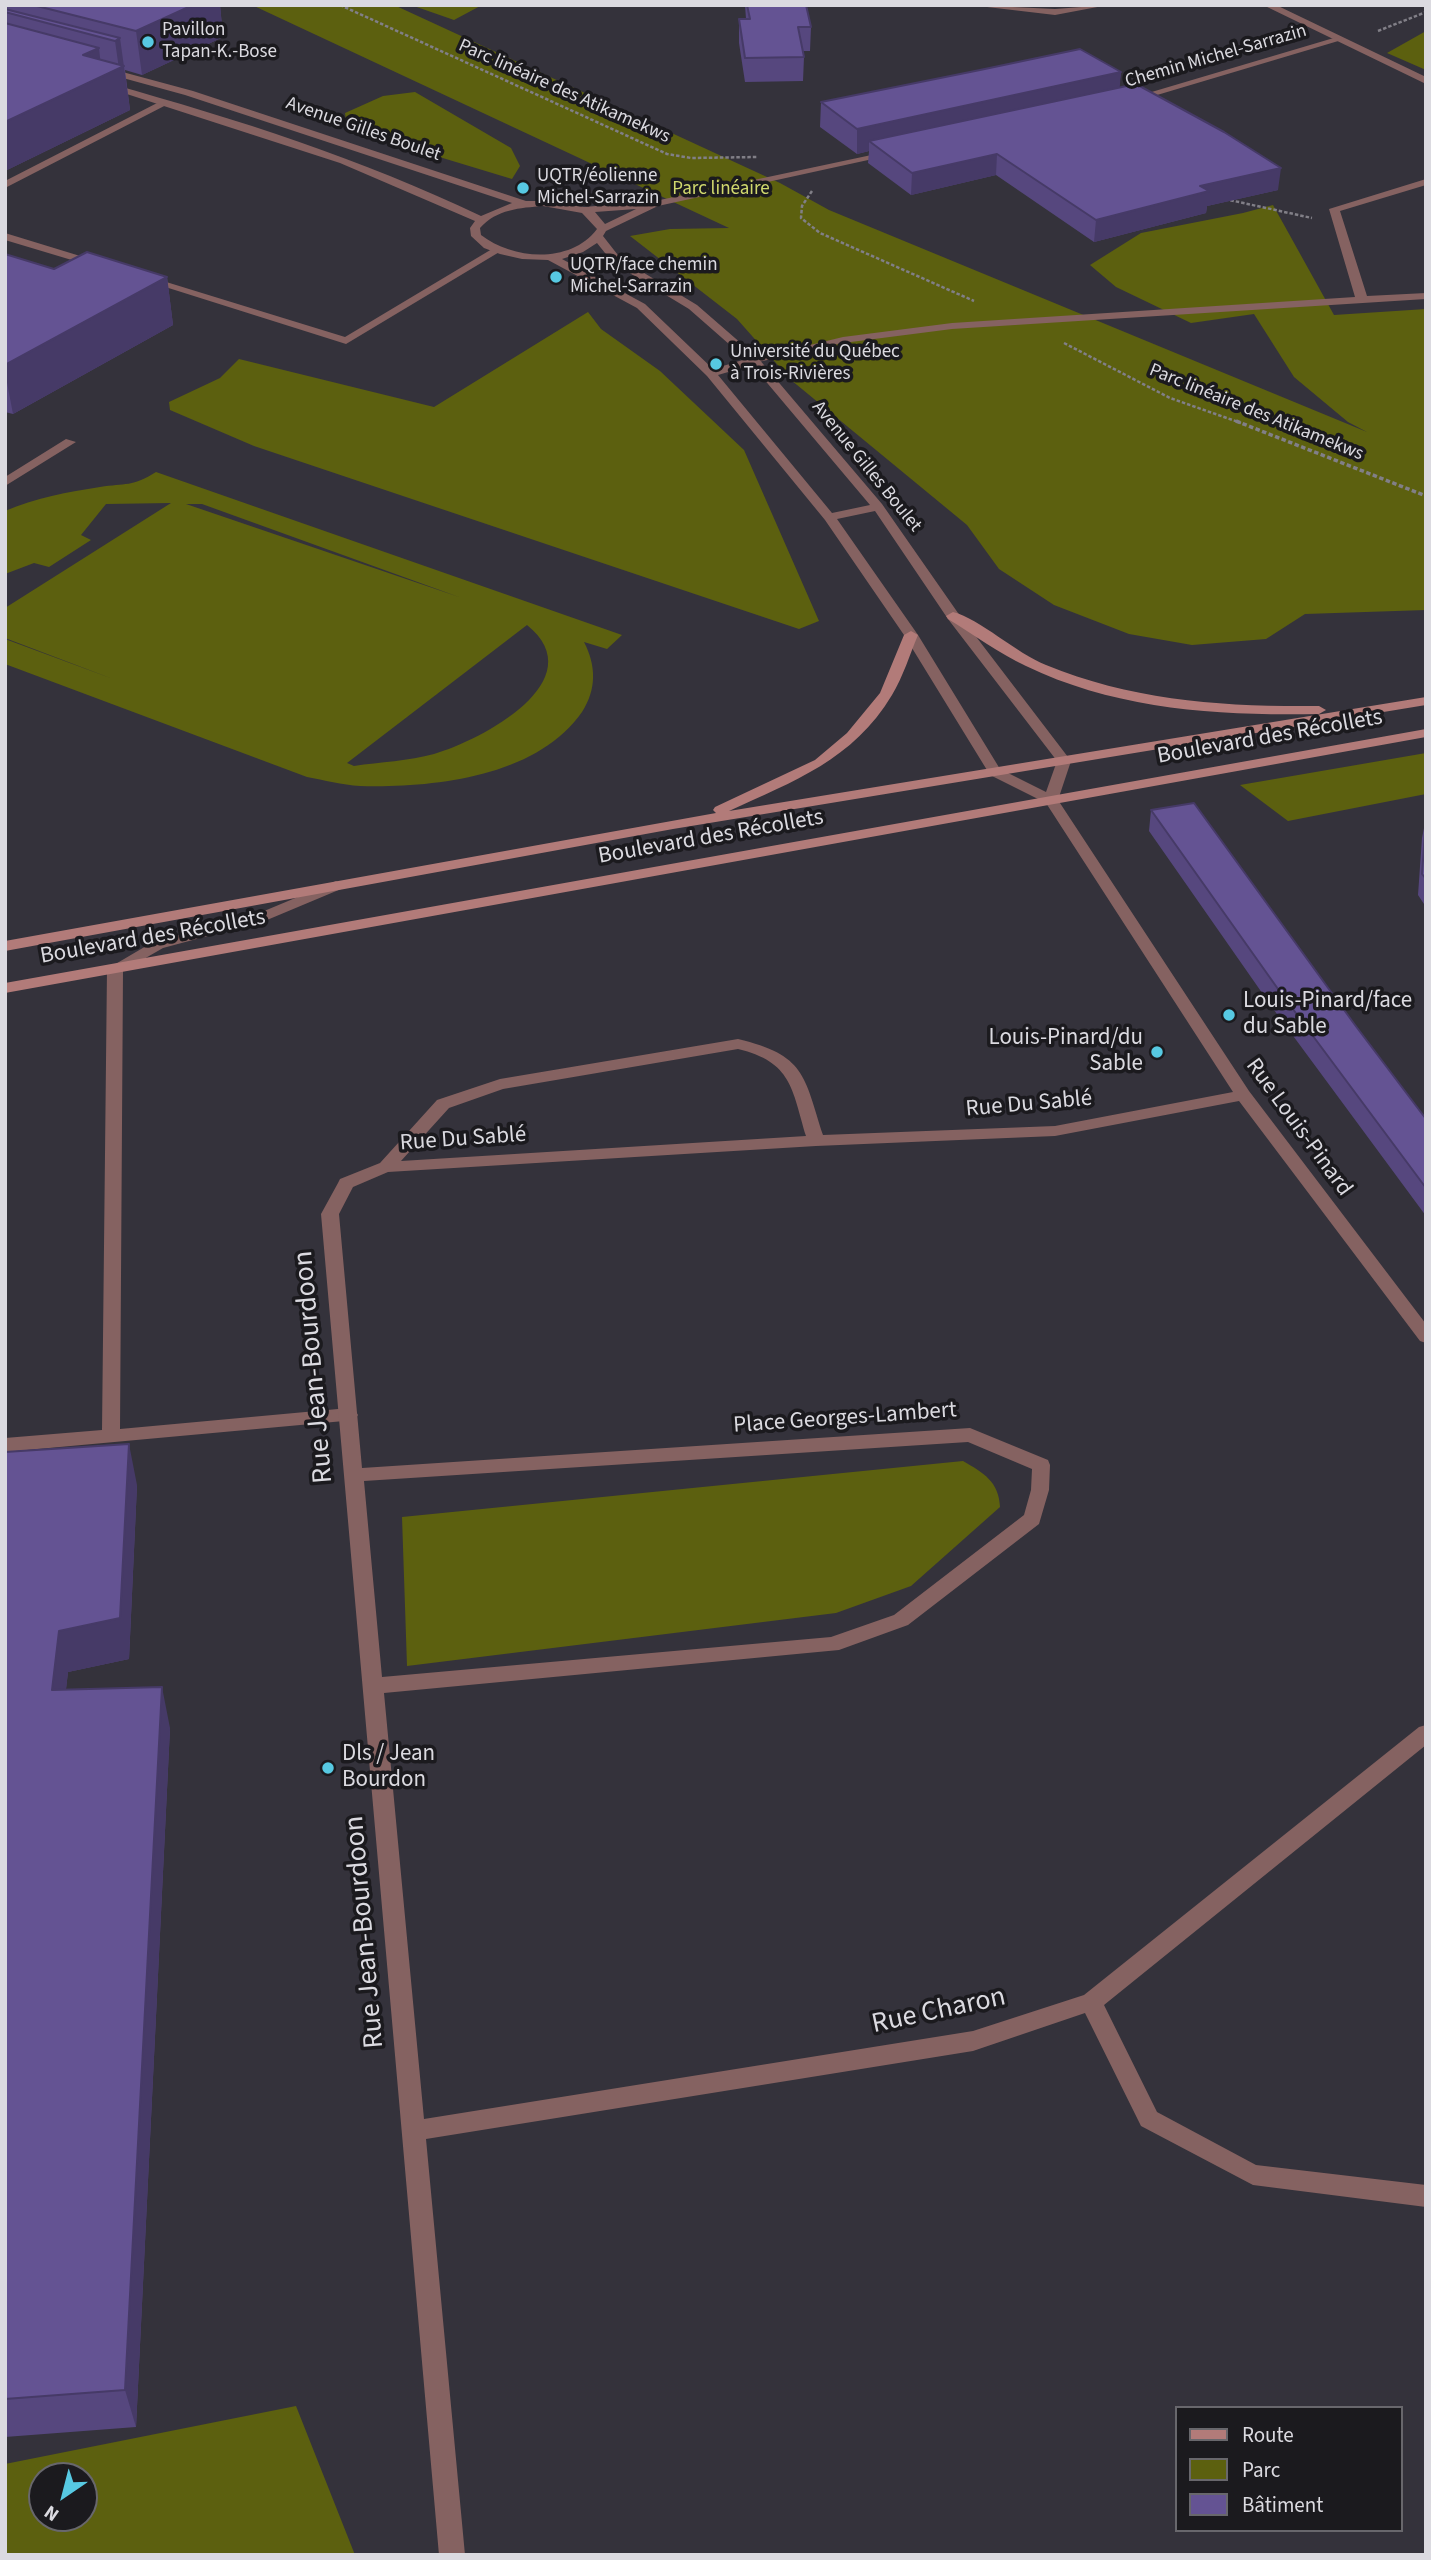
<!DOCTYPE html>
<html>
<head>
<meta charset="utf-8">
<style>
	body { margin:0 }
	#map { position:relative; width:1431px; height:2560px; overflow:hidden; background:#34323b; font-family:"Source Sans 3",sans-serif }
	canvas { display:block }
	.frame { position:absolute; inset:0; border:7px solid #dbdae0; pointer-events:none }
	.legend { position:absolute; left:1175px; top:2406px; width:228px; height:126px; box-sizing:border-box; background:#1b1a1e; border:2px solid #68676c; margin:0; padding:9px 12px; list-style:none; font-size:21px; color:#dbdae0 }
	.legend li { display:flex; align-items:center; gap:14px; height:35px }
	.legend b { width:35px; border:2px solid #68676c }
	.north { position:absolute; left:28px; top:2462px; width:70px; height:70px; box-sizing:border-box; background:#1b1a1e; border:2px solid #68676c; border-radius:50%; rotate:215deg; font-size:19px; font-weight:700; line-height:28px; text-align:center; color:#dbdae0 }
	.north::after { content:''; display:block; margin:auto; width:24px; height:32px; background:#57c9e2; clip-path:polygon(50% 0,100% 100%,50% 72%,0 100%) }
</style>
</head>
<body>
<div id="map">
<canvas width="1431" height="2560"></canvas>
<div class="frame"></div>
<ul class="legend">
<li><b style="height:9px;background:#b27b79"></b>Route</li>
<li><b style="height:19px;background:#5c600f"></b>Parc</li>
<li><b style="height:19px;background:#645393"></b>Bâtiment</li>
</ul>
<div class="north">N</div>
</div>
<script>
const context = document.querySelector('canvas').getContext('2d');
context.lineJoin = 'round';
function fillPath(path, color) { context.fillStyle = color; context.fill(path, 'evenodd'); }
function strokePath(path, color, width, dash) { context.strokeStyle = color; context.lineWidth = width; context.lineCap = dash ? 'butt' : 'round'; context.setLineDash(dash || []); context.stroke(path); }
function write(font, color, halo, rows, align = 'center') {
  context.font = font + ' "Source Sans 3",sans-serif'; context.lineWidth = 7; context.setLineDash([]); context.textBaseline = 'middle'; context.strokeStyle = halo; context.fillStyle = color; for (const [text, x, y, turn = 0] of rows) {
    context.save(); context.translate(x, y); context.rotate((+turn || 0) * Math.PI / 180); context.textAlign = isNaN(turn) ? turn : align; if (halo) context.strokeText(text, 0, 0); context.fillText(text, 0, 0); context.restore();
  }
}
fillPath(new Path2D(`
	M252,5H394L780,183L829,210L1367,432L1348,422L1294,377L1254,314L1191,323L1116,287L1090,265L1141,233L1243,213L1273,205L1334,315L1426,309V610L1305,614L1266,639L1192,645L1129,634L1054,605L999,569L967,525L791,380L737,319L630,236L670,229L729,228Z
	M411,5H482L454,20Z
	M1426,31V70L1387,53Z
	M415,92L511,148L520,166L512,179L347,129L345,113L383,96Z
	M588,312L601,329L660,371L744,450L819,621L799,629L254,446L170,410L169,402L220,378L239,359L434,407Z
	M156,472L622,635L607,649L584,642C596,665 597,689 582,712C537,777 433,788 360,786C342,785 324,780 307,777L5,664V639L113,679L5,638V608L171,503L106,504L81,535L91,540L49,567L34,563L5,574V511C35,498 68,492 100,487C125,483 133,487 156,472ZM186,504H202L459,597ZM527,625C595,680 482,740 434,754C409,761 380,762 354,766L347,763Z
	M1426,753V794L1288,821L1240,785Z
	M963,1461C984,1473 999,1482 1000,1507L911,1586L836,1613L407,1666L402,1517Z
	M296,2406L355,2555H5V2464ZM42,2476H84V2518H42Z`), '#5c600f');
strokePath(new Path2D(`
	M340,5L667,154L691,158L758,157
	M1378,31L1426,12
	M812,191L802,206L801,218L820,233L974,301
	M1225,199L1312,218
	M1064,343L1170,398L1241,423`), '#817f87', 2.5, [3.5, 2]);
strokePath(new Path2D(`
	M1236,421L1426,496`), '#817f87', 3.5, [4.5, 2.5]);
fillPath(new Path2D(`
	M970,5L1055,9L1108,5L1055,15Z
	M1263,5H1276L1426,77V84Z
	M163,100L172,102L5,188V181Z
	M1426,179V185L1340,211L1367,296L1426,293V299L952,329L843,343L754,363L748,360L843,337L952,323L1355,297L1329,209Z
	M5,233L103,263L105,265L95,267L5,240Z
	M492,249L501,251L346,344L140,279L150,277L345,337Z
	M66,439L76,442L5,486V477Z
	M336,881L341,883L344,886L341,889L267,920L163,948L123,971L120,1429L349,1408L355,1410L358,1415L355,1420L5,1452V1438L102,1430L107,969L153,942L257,914Z`), '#856261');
fillPath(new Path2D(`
	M1337,37L1345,39L1137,101L1128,99Z
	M104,67L193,91L526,201H551L584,207L655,201L895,150L896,152L891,155L658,206L606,231L603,236L621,259L697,305L758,358L882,504L958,613L1071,761L1058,800L1249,1091L1426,1324V1343L1420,1341L1239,1101L1055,1136L816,1146L388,1172L353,1187L339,1214L362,1468L970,1428L1048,1460L1050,1465L1049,1490L1039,1524L908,1625L839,1650L384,1693L424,2119L973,2031L1084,1995L1419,1727L1426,1725V1745L1104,2005L1157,2112L1256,2165L1426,2185V2207L1253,2185L1141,2126L1085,2013L973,2051L426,2139L465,2555H439L321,1214L338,1183L340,1179L380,1163L437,1100L500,1079L738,1039C805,1055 804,1075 823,1135L1055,1126L1233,1092L1046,803L990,775L904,635L825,520L707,376L637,308L548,260L522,259L500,254L484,248L471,236L470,228L475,221L340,163L102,86L111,84C237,119 362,159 481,216L512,203L185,95L101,72V68ZM543,206L582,213L597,229C571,264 513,260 481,235L480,228C497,209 520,208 543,206ZM636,209L605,224L595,212ZM597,243L613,263L689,309L746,359L713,369L645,304L562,259L583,252ZM752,365L870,505L832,513L718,375ZM875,511L948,619L1057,761L1046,792L1000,769L918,635L837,519ZM738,1049C792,1062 792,1089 806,1136L401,1161L449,1108L503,1089ZM968,1442L1032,1469L1031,1490L1024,1515L894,1615L831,1637L382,1677L364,1481Z`), '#856261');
fillPath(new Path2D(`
	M953,612C980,619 1016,653 1046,665C1134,701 1225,707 1319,706L1326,710L1319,714C1220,716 1117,710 1026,666C999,653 974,635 948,619L946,616Z
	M911,631L918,635C910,654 903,677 892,695C853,760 794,781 729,811L1426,697V705L673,829L5,951V941L716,813L713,810L715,807L815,760L847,733L880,693L904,635Z
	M1426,729V737L5,993V983Z`), '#b27b79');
fillPath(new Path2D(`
	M5,5H220L223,37L142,75L125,70L130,110L5,171Z
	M745,5H806L811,27L810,51H803L804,57L803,81L745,82L739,43V19H746Z
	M1121,72L1119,87L1278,190L1207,206L1206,213L1094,242L996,175L911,195L868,163L869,151L857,154L820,127L821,102Z
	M5,254L54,269L167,277L173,325L13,414L5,412Z
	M1151,810L1355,1025L1426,1119V1216L1274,1010L1149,831Z
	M1426,818V907L1418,895L1422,838Z
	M5,1452L137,1485L129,1659L68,1672L66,1689L170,1728L136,2427L5,2437Z`), '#56477e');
fillPath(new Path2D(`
	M193,5H220L223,37L142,75L136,31Z
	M120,38L130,110L5,171V122L83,55L99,48L102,76L119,69L115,41Z
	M1121,72L1119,96L869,141V151L857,154V129Z
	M997,154L996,175L911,195L912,173Z
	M1281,168L1278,190L1207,206L1206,213L1094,242L1096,220L1200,186Z
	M167,277L173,325L13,414L5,372V365Z
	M129,1444L137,1485L129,1659L68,1672L61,1731L52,1690L59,1631Z
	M162,1687L170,1728L136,2427L125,2390Z`), '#463a67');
const building = new Path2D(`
	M33,5H193L136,31Z
	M747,5H806L811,27H798L804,57L745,58L739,19H750Z
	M5,9L120,38L115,41L5,12Z
	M5,23L99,48L83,55L124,66L5,122Z
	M1080,49L1121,72L857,129L821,102L980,70Z
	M1136,84L1224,132L1281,168L1200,186L1209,191L1096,220L997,154L912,173L869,141Z
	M87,252L167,277L5,365V254L54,269Z
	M1194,803L1355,1025L1426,1119V1188L1278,989L1151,810Z
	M1426,818V879L1422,874Z
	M129,1444L120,1618L59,1631L52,1690L162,1687L125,2390L5,2399V1452Z`);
fillPath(building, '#645393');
strokePath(building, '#463a67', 2);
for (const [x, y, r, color] of [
	[148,42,7,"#57c9e2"],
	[523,188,7,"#57c9e2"],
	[556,277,7,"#57c9e2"],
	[716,364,7,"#57c9e2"],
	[1229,1015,7,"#57c9e2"],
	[1157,1052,7,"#57c9e2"],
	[328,1768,7,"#57c9e2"]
]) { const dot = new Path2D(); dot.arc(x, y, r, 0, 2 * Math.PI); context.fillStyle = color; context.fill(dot); strokePath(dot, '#1b1a1e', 2.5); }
write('19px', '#dbdae0', '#1b1a1e', [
	["Pavillon",162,31],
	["Tapan-K.-Bose",162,53],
	["UQTR/éolienne",537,177],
	["Michel-Sarrazin",537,199],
	["UQTR/face chemin",570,266],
	["Michel-Sarrazin",570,288],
	["Université du Québec",730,353],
	["à Trois-Rivières",730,375]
], 'left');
write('19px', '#dbdae0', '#1b1a1e', [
	["Chemin Michel-Sarrazin",1216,57,-16],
	["Parc linéaire des Atikamekws",564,92,24],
	["Avenue Gilles Boulet",363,130,19],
	["Parc linéaire des Atikamekws",1256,413,22],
	["Avenue Gilles Boulet",866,467,51]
]);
write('19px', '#d1d96e', '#1b1a1e', [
	["Parc linéaire",721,190]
]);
write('23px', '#dbdae0', '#1b1a1e', [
	["Boulevard des Récollets",1270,738,-10],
	["Boulevard des Récollets",711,838,-10],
	["Boulevard des Récollets",153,938,-10],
	["Rue Du Sablé",1029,1105,-5],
	["Rue Louis-Pinard",1298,1128,54],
	["Rue Du Sablé",463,1140,-4],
	["Place Georges-Lambert",845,1419,-4]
]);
write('23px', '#dbdae0', '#1b1a1e', [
	["Louis-Pinard/face",1243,1002],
	["du Sable",1243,1028],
	["Louis-Pinard/du",1143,1039,"right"],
	["Sable",1143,1065,"right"],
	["Dls / Jean",342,1755],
	["Bourdon",342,1781]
], 'left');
write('28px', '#dbdae0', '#1b1a1e', [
	["Rue Jean-Bourdoon",315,1367,-95],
	["Rue Jean-Bourdoon",366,1932,-95],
	["Rue Charon",939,2012,-12]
]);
</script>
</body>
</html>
